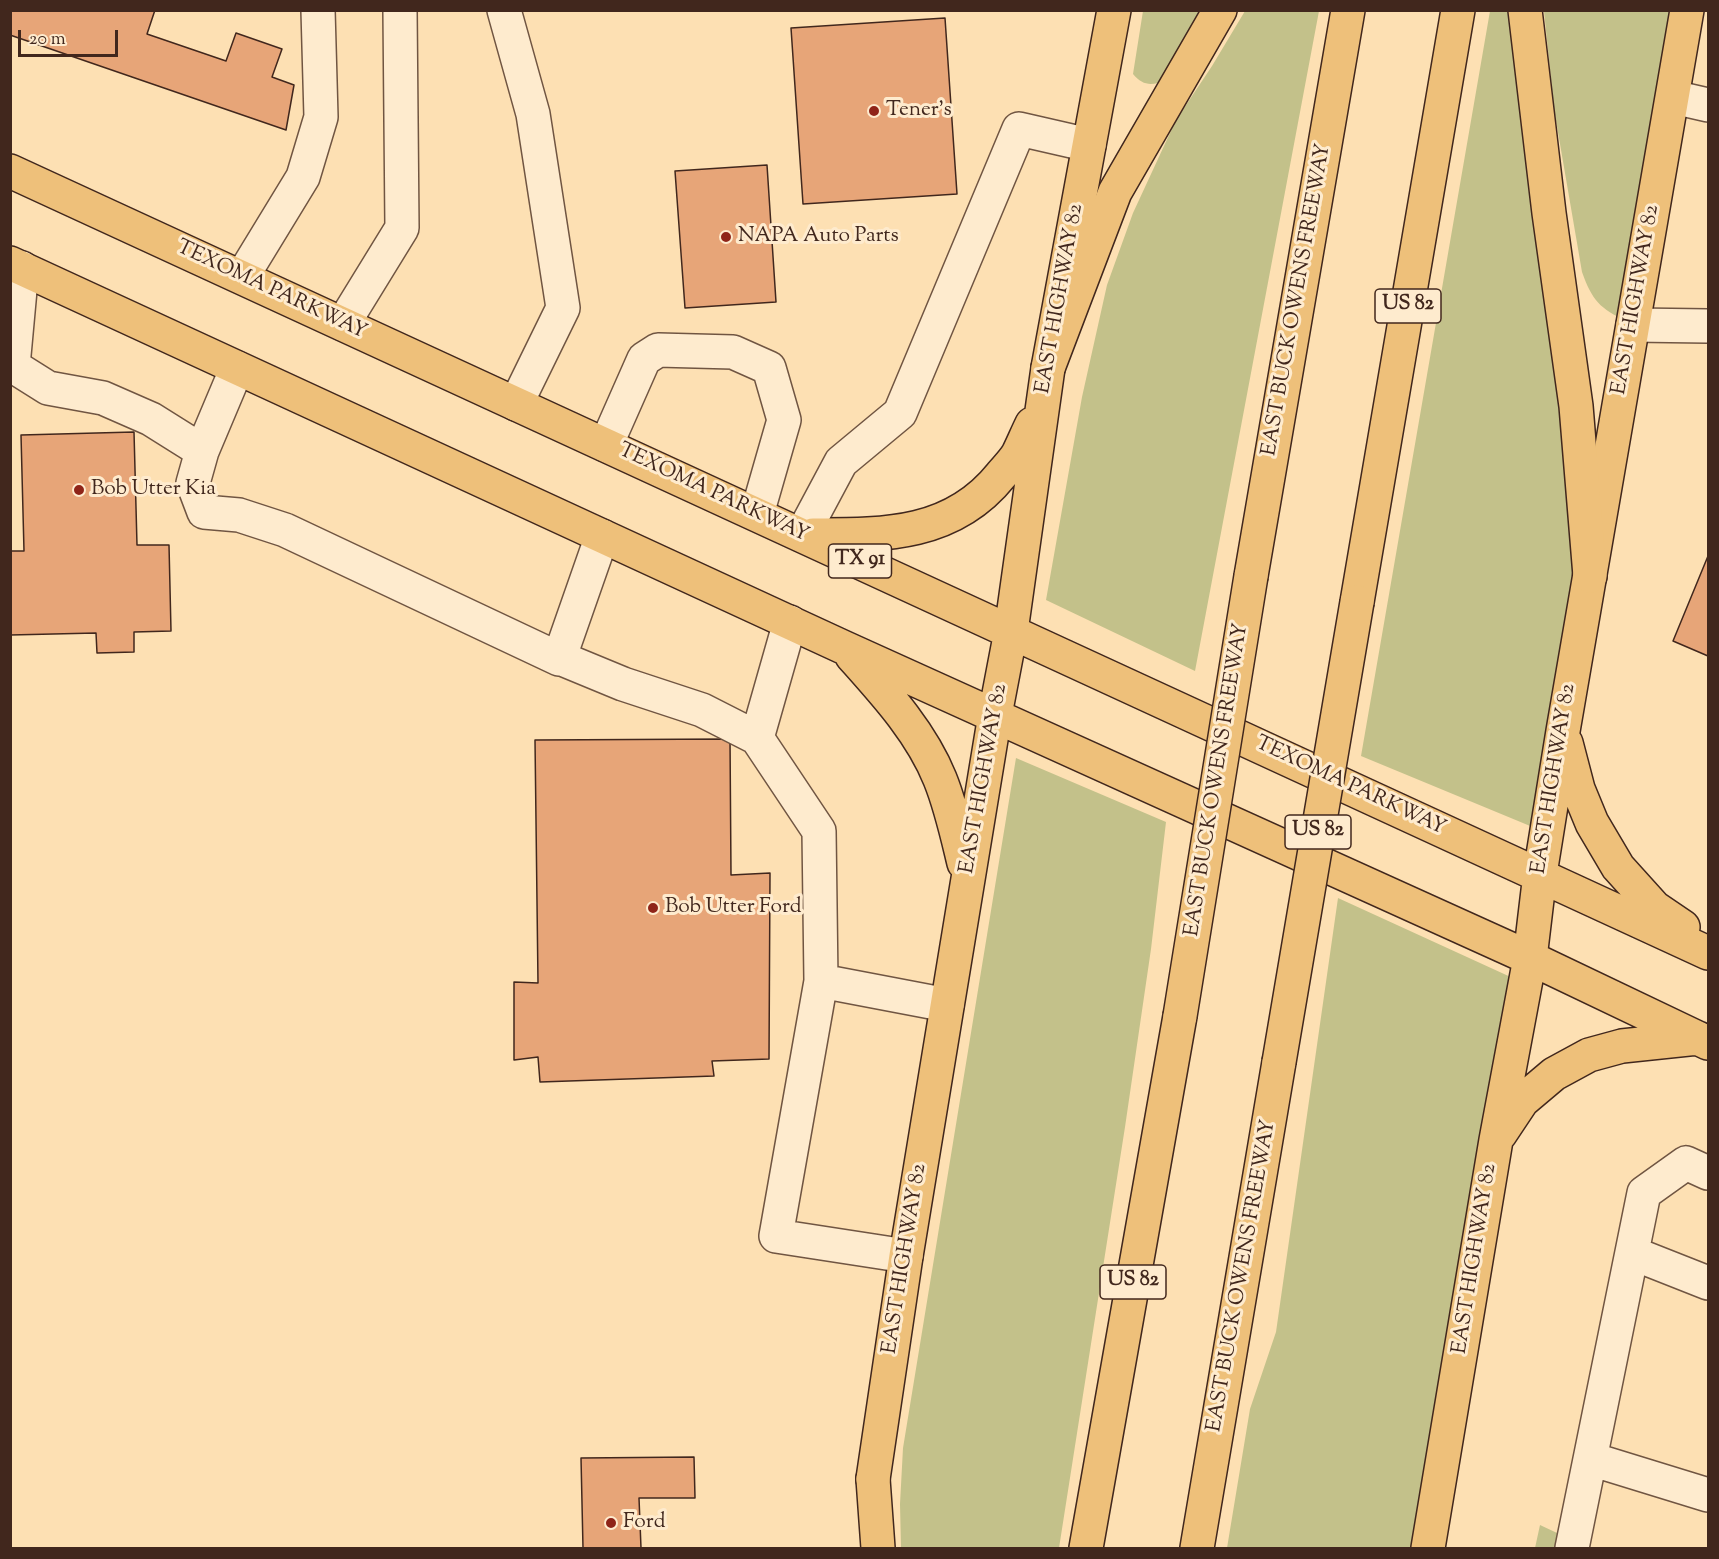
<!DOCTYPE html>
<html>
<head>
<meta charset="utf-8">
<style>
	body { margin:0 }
	#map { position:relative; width:1719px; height:1559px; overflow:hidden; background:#fde0b3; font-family:"Sorts Mill Goudy",serif }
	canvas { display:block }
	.frame { position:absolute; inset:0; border:12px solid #41271d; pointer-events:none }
	.scale { position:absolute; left:18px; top:30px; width:100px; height:27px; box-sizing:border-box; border:3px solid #41271d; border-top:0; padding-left:8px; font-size:18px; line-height:21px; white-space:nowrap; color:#41271d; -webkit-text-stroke:4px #feebce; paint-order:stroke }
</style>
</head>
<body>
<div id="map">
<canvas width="1719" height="1559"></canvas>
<div class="frame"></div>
<div class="scale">20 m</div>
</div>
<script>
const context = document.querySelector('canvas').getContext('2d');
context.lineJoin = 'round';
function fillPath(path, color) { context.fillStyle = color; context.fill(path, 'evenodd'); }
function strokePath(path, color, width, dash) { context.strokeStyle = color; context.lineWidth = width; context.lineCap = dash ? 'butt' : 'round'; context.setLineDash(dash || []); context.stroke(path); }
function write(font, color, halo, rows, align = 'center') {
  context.font = font + ' "Sorts Mill Goudy",serif'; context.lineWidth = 6; context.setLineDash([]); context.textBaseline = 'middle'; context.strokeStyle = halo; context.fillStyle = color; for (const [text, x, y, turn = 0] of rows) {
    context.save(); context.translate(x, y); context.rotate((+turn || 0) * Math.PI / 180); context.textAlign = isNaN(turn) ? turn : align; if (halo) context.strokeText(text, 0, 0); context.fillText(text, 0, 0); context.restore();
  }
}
fillPath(new Path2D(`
	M1143,11H1207L1166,80C1152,86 1143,86 1133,74Z
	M1245,11H1319L1195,671L1046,600L1082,397L1107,285L1133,213L1176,120L1212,66Z
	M1490,11H1511L1576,503L1574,601L1535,828L1361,756Z
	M1544,11H1680L1627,321C1600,309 1592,300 1582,272L1554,109Z
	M1016,758L1166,822L1151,949L1125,1127L1059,1548H901L900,1504L903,1448Z
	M1338,898L1515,979L1418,1548H1227L1250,1409L1276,1332Z
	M1540,1525L1589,1548H1535Z`), '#c3c18a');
const building = new Path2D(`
	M10,10H155L147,34L226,61L236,33L282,49L272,77L294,85L286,130L10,35Z
	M945,18L957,194L803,204L791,28Z
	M767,165L776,302L685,308L675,171Z
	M134,432L137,545H169L171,631L134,632V652L97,653L96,633L10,635V551H24L21,435Z
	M1708,556V656L1673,641Z
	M730,739L731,875L770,873L769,1059L712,1061L714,1076L540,1082L538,1057L514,1060V982L538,983L535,740Z
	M694,1457L695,1498H639L641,1548H583L581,1458Z`);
fillPath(building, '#e7a578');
strokePath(building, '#41271d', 1.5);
const minor = new Path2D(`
	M504,10L533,114L563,308L516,404
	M1673,97L1708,105
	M22,268L13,366L48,388L103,398L151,419L202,451L237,368
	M242,277L303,177L321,117L318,10
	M343,324L402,228L400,10
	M1633,325L1708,326
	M606,445L644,359L658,350L733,352L769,368L784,420L757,514
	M202,451L193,483L204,512L239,515L285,530L559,659L602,536
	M802,535L841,462L900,413L1019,129L1089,145
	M560,658L623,684L702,710L757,738L819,831L821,981L776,1236L906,1256
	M757,738L790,622
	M821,981L947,1005
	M1632,1253L1708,1283
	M1591,1459L1708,1495
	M1572,1548L1644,1193L1686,1163L1708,1173`);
const major = new Path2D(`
	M10,171L1708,953
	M10,263L845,648L1530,958L1708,1043
	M813,535C884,535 952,536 1001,475C1007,468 1014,461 1018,454C1023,444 1027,434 1032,424
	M852,656C885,693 921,732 940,779C951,806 957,834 964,863
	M1566,743L1578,789L1592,823L1618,867L1655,908L1683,927
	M1500,1134L1522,1101L1554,1074L1589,1055L1622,1046L1698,1038
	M873,1479L906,1256L995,715L1011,631L1048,368L1114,10
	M1428,1548L1496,1140L1530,958L1540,874L1563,731L1687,10`);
const highway = new Path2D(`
	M1525,10L1549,213L1576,406L1590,576
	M1048,368L1115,192L1220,10
	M1251,576L1348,10
	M1357,602L1458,10
	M873,1479L878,1548
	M1086,1548L1180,1016
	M1197,1548L1279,1062`);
strokePath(minor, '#705542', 36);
strokePath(major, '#41271d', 36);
strokePath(highway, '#41271d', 36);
strokePath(minor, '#feebce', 33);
strokePath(major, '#eec07a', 33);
strokePath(highway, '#eec07a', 33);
const highwayBridge = new Path2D(`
	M1180,1016L1251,576
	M1279,1062L1357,602`);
strokePath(highwayBridge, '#41271d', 36, []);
strokePath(highwayBridge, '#eec07a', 33);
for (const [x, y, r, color] of [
	[874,111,6,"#8f2418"],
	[726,237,6,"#8f2418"],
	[79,490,6,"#8f2418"],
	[653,908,6,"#8f2418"],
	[611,1523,6,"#8f2418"]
]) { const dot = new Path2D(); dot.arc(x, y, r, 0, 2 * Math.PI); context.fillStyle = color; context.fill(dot); strokePath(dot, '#feebce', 2); }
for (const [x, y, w] of [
	[1408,306,66],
	[860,561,63],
	[1318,832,66],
	[1133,1282,66]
]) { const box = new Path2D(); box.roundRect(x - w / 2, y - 17, w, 34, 4.5); context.fillStyle = '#feebce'; context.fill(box); strokePath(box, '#41271d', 1.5); }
write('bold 20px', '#41271d', null, [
	["US 82",1408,306],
	["TX 91",860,561],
	["US 82",1318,832],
	["US 82",1133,1282]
]);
write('21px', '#41271d', '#feebce', [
	["Tener's",886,111],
	["NAPA Auto Parts",738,237],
	["Bob Utter Kia",91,490],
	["Bob Utter Ford",665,908],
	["Ford",623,1523]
], 'left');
write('21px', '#41271d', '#feebce', [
	["TEXOMA PARKWAY",271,291,25],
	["EAST HIGHWAY 82",1061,299,-80],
	["EAST BUCK OWENS FREEWAY",1298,300,-80],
	["EAST HIGHWAY 82",1637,300,-80],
	["TEXOMA PARKWAY",713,494,25],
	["EAST HIGHWAY 82",985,779,-80],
	["EAST HIGHWAY 82",1555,779,-81],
	["EAST BUCK OWENS FREEWAY",1218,780,-81],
	["TEXOMA PARKWAY",1350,787,25],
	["EAST HIGHWAY 82",906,1259,-81],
	["EAST HIGHWAY 82",1476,1259,-81],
	["EAST BUCK OWENS FREEWAY",1243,1276,-80]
]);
</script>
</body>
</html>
